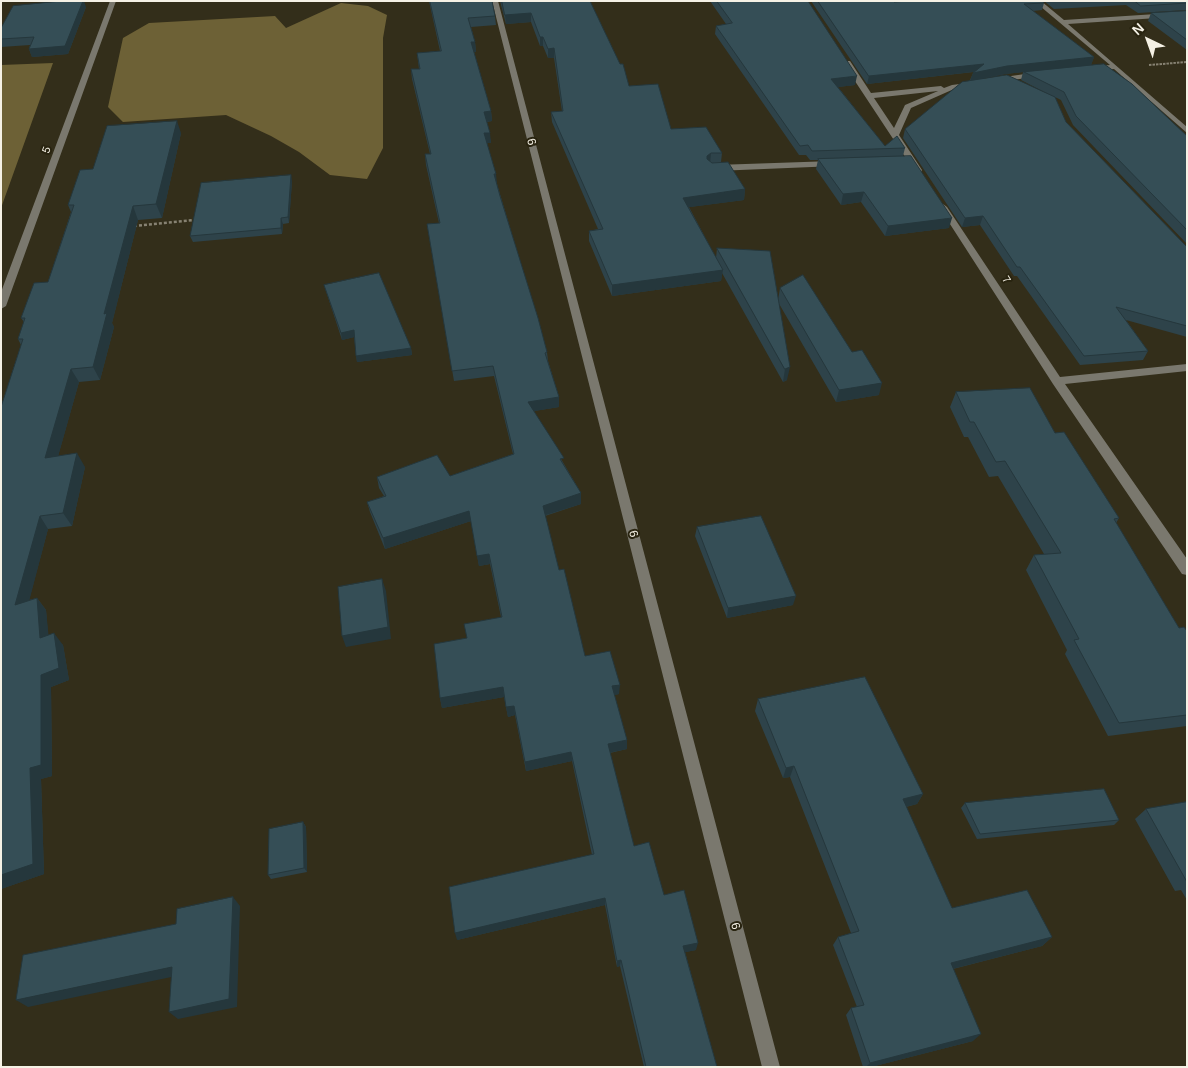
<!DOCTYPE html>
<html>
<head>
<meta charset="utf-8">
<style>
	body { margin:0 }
	#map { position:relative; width:1188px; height:1068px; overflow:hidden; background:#332e1a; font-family:Arial,sans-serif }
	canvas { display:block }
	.frame { position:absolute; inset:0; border:2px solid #f5f1e5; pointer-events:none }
	.north { position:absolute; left:1123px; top:15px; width:50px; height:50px; -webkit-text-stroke:4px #292410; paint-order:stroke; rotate:318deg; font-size:14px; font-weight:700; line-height:20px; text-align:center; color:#f5f1e5 }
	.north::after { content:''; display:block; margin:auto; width:18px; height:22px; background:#f5f1e5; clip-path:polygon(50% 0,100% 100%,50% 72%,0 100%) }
</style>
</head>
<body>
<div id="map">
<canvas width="1188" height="1068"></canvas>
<div class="frame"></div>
<div class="north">N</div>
</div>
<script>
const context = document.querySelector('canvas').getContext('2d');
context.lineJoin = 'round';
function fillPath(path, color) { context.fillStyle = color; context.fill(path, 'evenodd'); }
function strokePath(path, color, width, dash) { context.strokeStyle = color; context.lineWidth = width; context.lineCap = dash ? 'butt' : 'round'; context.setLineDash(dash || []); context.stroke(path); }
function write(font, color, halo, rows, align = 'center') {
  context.font = font + ' Arial,sans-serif'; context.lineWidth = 4; context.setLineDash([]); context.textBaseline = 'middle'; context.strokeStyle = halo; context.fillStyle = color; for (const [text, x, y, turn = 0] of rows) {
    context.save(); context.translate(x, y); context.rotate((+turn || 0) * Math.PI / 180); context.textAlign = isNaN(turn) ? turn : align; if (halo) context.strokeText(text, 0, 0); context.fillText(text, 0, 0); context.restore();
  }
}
fillPath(new Path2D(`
	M341,3L368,6L387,15L383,38V148L367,179L330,175L299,152L271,136L226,115L123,122L108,107L123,38L149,23L275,16L286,28Z
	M53,63L1,208V65Z`), '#6d6136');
strokePath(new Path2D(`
	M1149,65L1187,62`), '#878272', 2, [2.5, 1]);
strokePath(new Path2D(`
	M134,226L195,220`), '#878272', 2.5, [3, 2]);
fillPath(new Path2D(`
	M110,1H116L6,306L1,309V292Z
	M492,1H498L780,1067H762Z
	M1034,1H1041L1064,20L1187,12V16L1068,24L1187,127V133L1114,69L1091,71V67L1110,65Z
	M844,61H850L871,93L941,86L944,88L952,85L975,82V86L954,89L911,108L899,135L922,170L921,172H915L843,63ZM938,91L905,105L894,128L874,98Z
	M1039,72L1043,74L1042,76L997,82L993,80L997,78Z
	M833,161L836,162V166L716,171L712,168L716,165Z
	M943,204L947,207L1060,377L1187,364V371L1065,384L1187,559V575L1182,574L1053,384L939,207Z`), '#7a786e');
fillPath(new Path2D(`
	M429,1H492L495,16L496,25L471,27L475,42L476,52H474L491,111L492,121L487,122L491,143H487L497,184L547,352L548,361L559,397V407L534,411L564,464L581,493V504L545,516L559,570L585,656L619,694L614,695L627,740V749L610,753L634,846L664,895L696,950L685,952L717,1067H644L620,966L617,967L605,905L457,940L592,855L572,761L526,771L515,715L508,717L504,697L442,708L440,698L467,638L501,617L490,564L479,566L471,521L385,549L370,512L367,502L384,496L379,488L377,477L450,476L513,454L494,376L454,381L427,224L439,223L426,165L425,154H430L412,79L411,69H419L417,53L440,51Z
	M500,1H590L629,86L671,129L722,153L721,162L745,189L744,200L689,207L716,258L717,248L778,300L780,288L879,395L836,402L778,302L787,380L783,382L722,273L721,281L612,296L589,241V231L598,229L552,122L551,112L562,111L554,58H548L543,46H540L531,22L506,24Z
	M710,1H808L855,85L838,87L885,146L905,148L903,156L949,228L885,236L861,202L841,205L816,169L818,160H810L806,155H799L715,34L716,26L726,24Z
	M811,1H893L894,2L1044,3L1042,10L1033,11L1094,57L1091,65L1187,136V244L1073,125L1061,100L1055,97L1066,122L1187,247V337L1126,320L1148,351L1143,360L1080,365L1017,276H1014L980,225L962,227L903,138L905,129L970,80L973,73L974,72L867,84ZM1023,72L1021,80L1050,95L981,79L1005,74Z
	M1044,1H1187V10L1138,13L1126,5L1054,9Z
	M86,7L68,54L32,57L29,49L30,45L1,47V28Z
	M1187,11V50L1148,21L1151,13Z
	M181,133L162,218L138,220L112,323L114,327L100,380L79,382L58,456L85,467L72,526L48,529L29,600L37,598L46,610L48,635L63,645L69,680L51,687L52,776L41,779L44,874L1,889V407L21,345L18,339L24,322L21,318L48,282L71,212L68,205L93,169Z
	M292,181L289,223L283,224L282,234L193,242L190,236Z
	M324,285L411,348L412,355L357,362L354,337L342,340Z
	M956,392L1055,433L1119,518L1116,523L1179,628L1187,631V726L1108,736L1065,654L1067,650L1026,570L1034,555L1044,554L998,476L989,477L968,437H964L950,407Z
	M697,527L793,605L727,618L695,536Z
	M758,699L923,794L917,804L906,807L952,908L1052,937L1042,946L953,969L973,1041L871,1067H863L846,1015L851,1008L857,1007L833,945L838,937L851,933L790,777L783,778L755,711Z
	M1187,802V900L1181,890L1175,891L1135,819L1146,809Z
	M965,803L1119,820L1114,825L977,839L961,808Z
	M303,822L306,827L307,872L271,879L268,875Z`), '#2e434a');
fillPath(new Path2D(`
	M83,1H84L86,7L68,54L32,57L29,49Z
	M531,13V22L506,24L505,15Z
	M540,37H543V46H540Z
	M471,42H475L476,52H472Z
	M554,48V58H548V49Z
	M1094,57L1091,65L1005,74L970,81L973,73L1007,66Z
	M984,64L981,71L867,84L869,76Z
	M857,76L855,85L830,88L831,79Z
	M491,111L492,121L485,122L484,112Z
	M177,121L181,133L162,218L156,204Z
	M484,133H490L491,143H485Z
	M711,153L710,164L706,166L707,156Z
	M494,174H496L497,184H495Z
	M291,175L292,181L289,223L288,217Z
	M745,189L744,200L683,208V198Z
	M864,192L861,202L841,205L843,194Z
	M133,206L138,220L112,323L114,327L100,380L93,367L104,314Z
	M983,216L980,225L962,227L965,218Z
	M281,218L283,224L282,234L281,228Z
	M952,218L949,228L885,236L888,226Z
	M723,270L721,281L612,296V285Z
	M354,330L355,337L342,340L341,333Z
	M411,348L412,355L357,362L356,356Z
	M790,367L787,380L783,382L785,369Z
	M71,369L79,382L54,471L45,458Z
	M882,383L879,395L836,402L839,390Z
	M559,397V407L529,412L528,402Z
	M77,453L85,467L72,526L63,513Z
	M581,493V504L543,516V506Z
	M469,511L471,521L385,549L383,538Z
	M40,516L48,529L25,617L15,605Z
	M489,554L490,564L479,566L477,556Z
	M382,579L386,591L391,639L346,647L342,636Z
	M796,596L793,605L727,618L728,608Z
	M37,598L46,610L50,650L40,638Z
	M54,633L63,645L69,680L51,687L52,776L41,779L44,874L1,889V875L30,768L41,675Z
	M620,685L619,694L612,696V686Z
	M503,687L504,697L442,708L440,698Z
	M514,706L515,715L508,717L506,707Z
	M627,740V749L608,753V744Z
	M571,752L572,761L526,771L525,762Z
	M794,766L790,777L783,778L786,768Z
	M923,794L917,804L897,809L903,799Z
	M303,822L306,827L307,872L304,868Z
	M233,897L240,906L237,1007L178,1019L169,1012Z
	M605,898V905L457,940L455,933Z
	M1052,937L1042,946L944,971L951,963Z
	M698,943L696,950L682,953L683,946Z
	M621,960L620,966L617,967V961Z
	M172,967L181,975L28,1007L16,1000Z
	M981,1034L973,1041L871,1067H866L870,1063Z`), '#25373c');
const building = new Path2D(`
	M62,1H83L65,46L29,49L34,37L1,39V28L13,6Z
	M430,1H492L495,16L468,18L475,42H471L491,111L484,112L490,133H484L496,174H494L500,196L538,318L547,352L545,353L559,397L528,402L564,458L560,459L581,493L543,506L559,570L564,569L585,656L610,651L620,685L612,686L627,740L608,744L634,846L649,842L664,895L684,890L698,943L683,946L717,1067H646L621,960L617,961L605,898L455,933L449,887L594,854L571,752L525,762L514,706L506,707L503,687L440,698L434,644L467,638L464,624L502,617L489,554L477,556L469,511L383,538L367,502L386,496L377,477L437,455L450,476L514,454L493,366L452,371L427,224L440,223L425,154H431L411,69H420L417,53L441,51Z
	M502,1H590L620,64H623L629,86L658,84L671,129L706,127L722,153H711L707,156V159L712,163L728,162L745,189L683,198L723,270L612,285L589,231L603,229L551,112L563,111L554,48L548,49L543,37H540L531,13L505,15Z
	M717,1H808L857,76L831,79L885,146L897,136L905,148L812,151L808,145L800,146L716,26L732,23Z
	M818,1H893L894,2L908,1H1043L1044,3L1024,4L1094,57L1007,66L973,73L984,64L869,76Z
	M1135,1H1187V3L1141,6Z
	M1187,11V40L1151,13Z
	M1104,64L1132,84L1187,136V230L1076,116L1064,92L1024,72Z
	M1007,75L1055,97L1066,122L1187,247V326L1116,307L1148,351L1084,356L1020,267H1017L983,216L965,218L905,129L962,82Z
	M177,121L156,204L133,206L104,314L107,313L93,367L71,369L45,458L77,453L63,513L40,516L15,605L37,598L40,638L54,633L59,668L41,675V765L30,768L33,864L1,875V407L23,339H18L25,318H21L34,283L48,282L74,205H68L80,170L93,169L107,126Z
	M911,156L952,218L888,226L864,192L843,194L818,159Z
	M291,175L288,217L281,218V228L190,236L201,183Z
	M717,248L770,251L790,367L785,369Z
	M379,273L411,348L356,356L354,330L341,333L324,285Z
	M803,275L852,352L862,350L882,383L839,390L780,288Z
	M1030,388L1055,433L1064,432L1119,518L1114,519L1179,628L1184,627L1187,631V715L1119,723L1074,640L1079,639L1034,555L1061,553L1005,461L996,462L974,422H970L956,392Z
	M761,516L796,596L728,608L697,527Z
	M382,579L388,627L342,636L338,587Z
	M865,677L923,794L903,799L952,908L1027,890L1052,937L951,963L981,1034L870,1063L851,1008L864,1005L838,937L859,931L794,766L786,768L758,699Z
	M1104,789L1119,820L980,834L965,803Z
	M1187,802V882L1146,809Z
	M303,822L304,868L268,875L269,829Z
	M233,897L229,999L169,1012L172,967L16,1000L23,955L176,924L177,909Z`);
fillPath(building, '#354e56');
strokePath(building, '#25373c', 1);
write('11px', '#f5f1e5', '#292410', [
	["5",47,150,-70],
	["7",1006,280,57]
]);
write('12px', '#f5f1e5', '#292410', [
	["6",531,142,76],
	["6",633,534,76],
	["6",735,926,75]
]);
</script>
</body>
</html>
